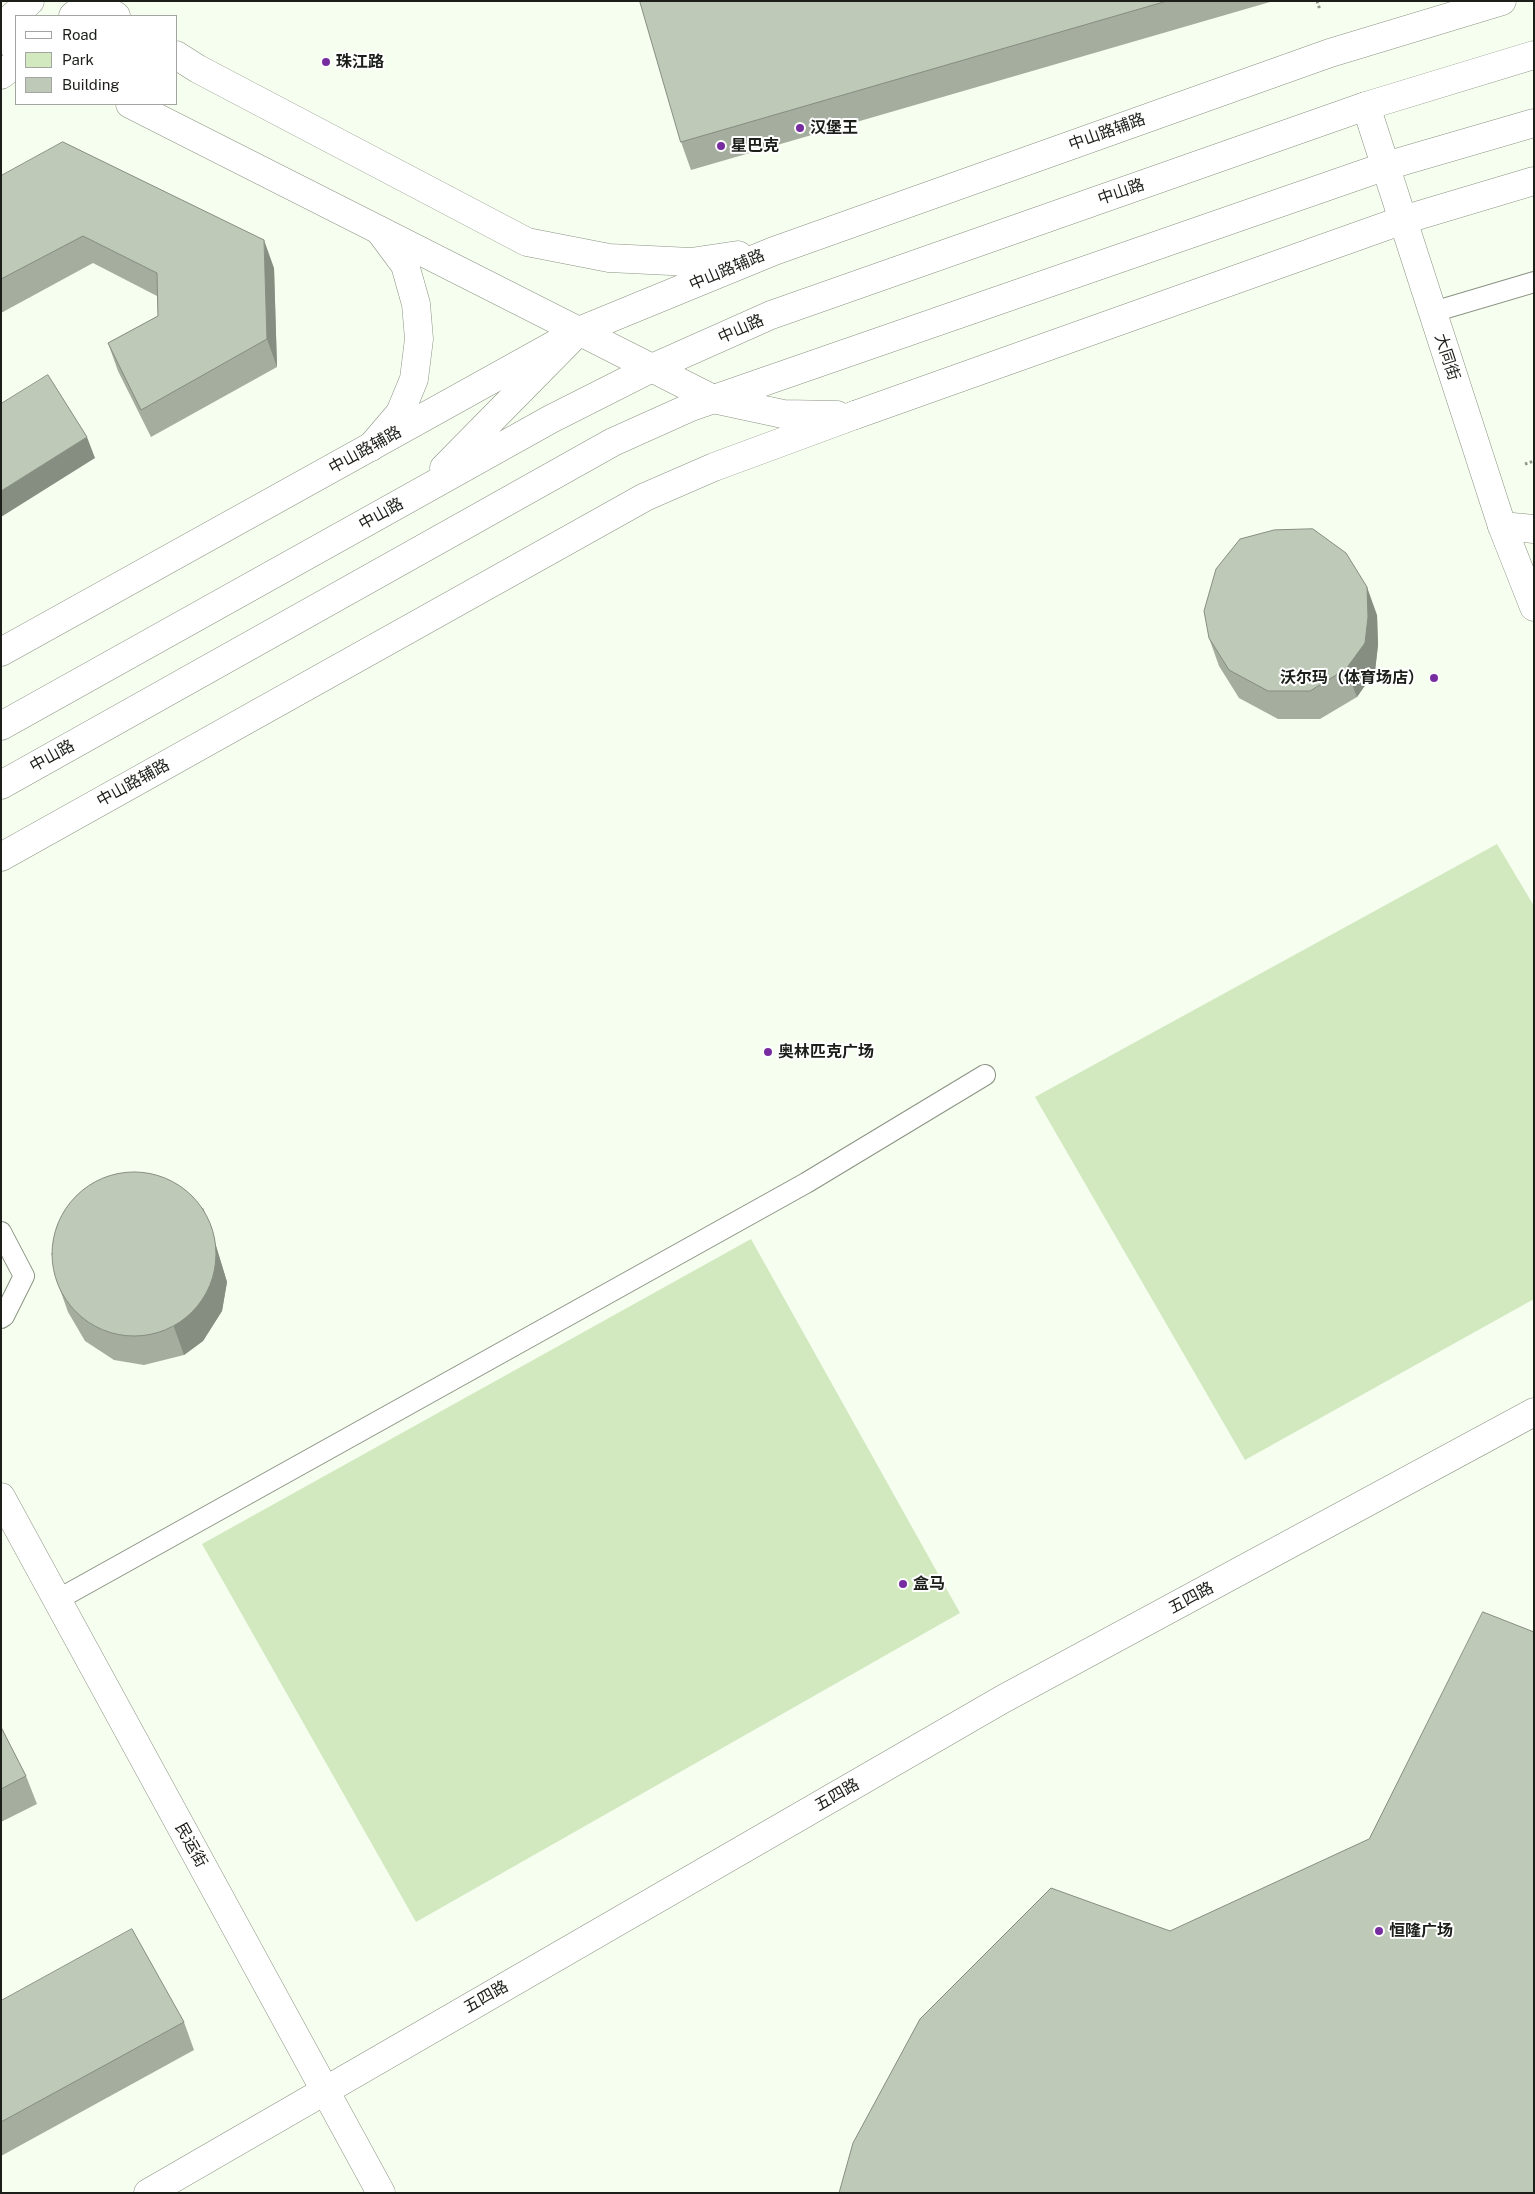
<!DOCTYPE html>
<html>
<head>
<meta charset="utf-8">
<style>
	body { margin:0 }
	#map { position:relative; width:1535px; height:2194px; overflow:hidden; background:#f6fef0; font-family:"Public Sans",sans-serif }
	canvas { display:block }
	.frame { position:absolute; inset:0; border:2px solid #1c1f19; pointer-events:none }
	.legend { position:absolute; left:15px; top:15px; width:162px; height:90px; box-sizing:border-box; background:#fff; border:1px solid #a4a5a3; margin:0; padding:6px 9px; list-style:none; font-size:15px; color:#1c1f19 }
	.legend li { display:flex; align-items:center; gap:10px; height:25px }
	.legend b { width:25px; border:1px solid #a4a5a3 }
</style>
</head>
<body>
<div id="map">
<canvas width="1535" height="2194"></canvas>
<div class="frame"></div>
<ul class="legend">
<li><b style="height:6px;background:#fff"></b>Road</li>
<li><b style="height:14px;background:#d2e9bf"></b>Park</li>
<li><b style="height:14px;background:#bfc9b8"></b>Building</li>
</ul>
</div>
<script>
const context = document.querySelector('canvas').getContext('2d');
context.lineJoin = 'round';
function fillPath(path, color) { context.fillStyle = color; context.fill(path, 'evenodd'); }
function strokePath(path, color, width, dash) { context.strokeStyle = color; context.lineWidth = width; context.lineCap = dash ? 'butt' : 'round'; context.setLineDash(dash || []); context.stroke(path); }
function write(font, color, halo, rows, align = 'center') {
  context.font = font + ' "Public Sans","Noto Sans SC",sans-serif'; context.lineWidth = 4; context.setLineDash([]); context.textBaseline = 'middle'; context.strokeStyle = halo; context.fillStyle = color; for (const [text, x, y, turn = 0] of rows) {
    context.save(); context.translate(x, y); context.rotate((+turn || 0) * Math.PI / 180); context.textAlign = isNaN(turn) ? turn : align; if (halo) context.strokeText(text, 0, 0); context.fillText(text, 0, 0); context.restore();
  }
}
fillPath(new Path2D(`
	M1497,844L1534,906V1299L1245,1460L1035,1097Z
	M751,1239L960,1613L416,1922L202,1544Z`), '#d2e9bf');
const service = new Path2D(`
	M1433,312L1534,282
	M1,1232L24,1276L4,1316L1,1318
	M57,1600L806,1183L985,1075`);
const minor = new Path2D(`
	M1366,106L1502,526L1534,607
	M1,1497L381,2193`);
const tertiary = new Path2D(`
	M73,16L91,1
	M1,27L30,1
	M1,75L16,63
	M1502,526L1534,529`);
const secondary = new Path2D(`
	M93,1L116,16
	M1,38L16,46
	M176,55L198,69L527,242L609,258L691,262L738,255
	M130,104L713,399L783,414L837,415
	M1,652L579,331L774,251L1330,53L1502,1
	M1,857L645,497L714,467L855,415
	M148,2193L1003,1699L1534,1412`);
const primary = new Path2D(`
	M855,415L1403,220L1534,181
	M371,447L400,413L414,379L419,339L416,304L405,265L379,230
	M444,468L579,331
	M1,726L551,419L652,368L771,315L1366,106L1534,55
	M1,785L613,442L691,407L1386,166L1534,123`);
strokePath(service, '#8a9383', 22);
strokePath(minor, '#8a9383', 29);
strokePath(tertiary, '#8a9383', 29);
strokePath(secondary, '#8a9383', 29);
strokePath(primary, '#8a9383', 29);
strokePath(new Path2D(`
	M1317,1L1320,10
	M1525,464L1534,461`), '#91978c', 3, [2.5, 2.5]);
strokePath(service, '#fff', 20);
strokePath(minor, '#fff', 28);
strokePath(tertiary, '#fff', 28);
strokePath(secondary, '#fff', 28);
strokePath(primary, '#fff', 28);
fillPath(new Path2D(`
	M640,1H1270V2L691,170L681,142Z
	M1,176L274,268L277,367L151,437L118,371L108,343L158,316L157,296L93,263L1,313Z
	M1377,615L1378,645L1375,671L1357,697L1320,719H1278L1239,698L1219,666L1209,638Z
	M203,1208L213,1236L227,1282L222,1311L203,1341L184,1355L144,1365L114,1360L85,1341L68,1312L58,1284Z
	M1,1727L26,1776L37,1804L1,1822Z
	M1,2001L184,2022L194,2050L1,2156Z`), '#a4ad9e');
fillPath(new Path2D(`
	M264,240L274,268L277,367L267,339Z
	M87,437L95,458L1,517V491Z
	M1367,587L1377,615L1378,645L1375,671L1357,697L1346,669Z
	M203,1208L213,1236L227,1282L222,1311L203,1341L184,1355L174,1327Z`), '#868d81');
const building = new Path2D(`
	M640,1H1167L681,142Z
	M63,142L264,240L267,339L141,410L108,343L158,316L157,273L83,236L1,279V176Z
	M48,375L87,437L1,491V404Z
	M1313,529L1346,553L1367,587L1368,617L1365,643L1346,669L1310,691H1268L1229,670L1209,638L1204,611L1216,569L1240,539L1274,530Z
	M52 1254a82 82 0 1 1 164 0a82 82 0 1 1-164 0Z
	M1483,1612L1534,1632V2193H839L853,2143L920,2019L1051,1888L1170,1931L1369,1839Z
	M1,1727L26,1776L1,1789Z
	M132,1929L184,2022L1,2122V2001Z`);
fillPath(building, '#bfc9b8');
strokePath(building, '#868d81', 1);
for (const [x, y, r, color] of [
	[326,62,5,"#772d9f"],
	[800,128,5,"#772d9f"],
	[721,146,5,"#772d9f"],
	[1434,678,5,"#772d9f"],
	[768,1052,5,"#772d9f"],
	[903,1584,5,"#772d9f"],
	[1379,1931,5,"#772d9f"]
]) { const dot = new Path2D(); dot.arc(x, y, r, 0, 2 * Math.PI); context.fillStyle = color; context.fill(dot); strokePath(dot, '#fff', 2); }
write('bold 16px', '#1c1f19', '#fff', [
	["珠江路",336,62],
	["汉堡王",810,128],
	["星巴克",731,146],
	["沃尔玛（体育场店）",1424,678,"right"],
	["奥林匹克广场",778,1052],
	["盒马",913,1584],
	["恒隆广场",1389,1931]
], 'left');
write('16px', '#1c1f19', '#fff', [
	["中山路辅路",1107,132,-20],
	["中山路",1121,192,-19],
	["中山路辅路",727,270,-23],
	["中山路",741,329,-24],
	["大同街",1447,357,72],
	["中山路辅路",365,450,-29],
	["中山路",381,514,-29],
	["中山路",52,756,-29],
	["中山路辅路",133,783,-29],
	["五四路",1191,1598,-28],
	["五四路",837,1795,-30],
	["民运街",191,1845,61],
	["五四路",486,1997,-30]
]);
</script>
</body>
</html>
